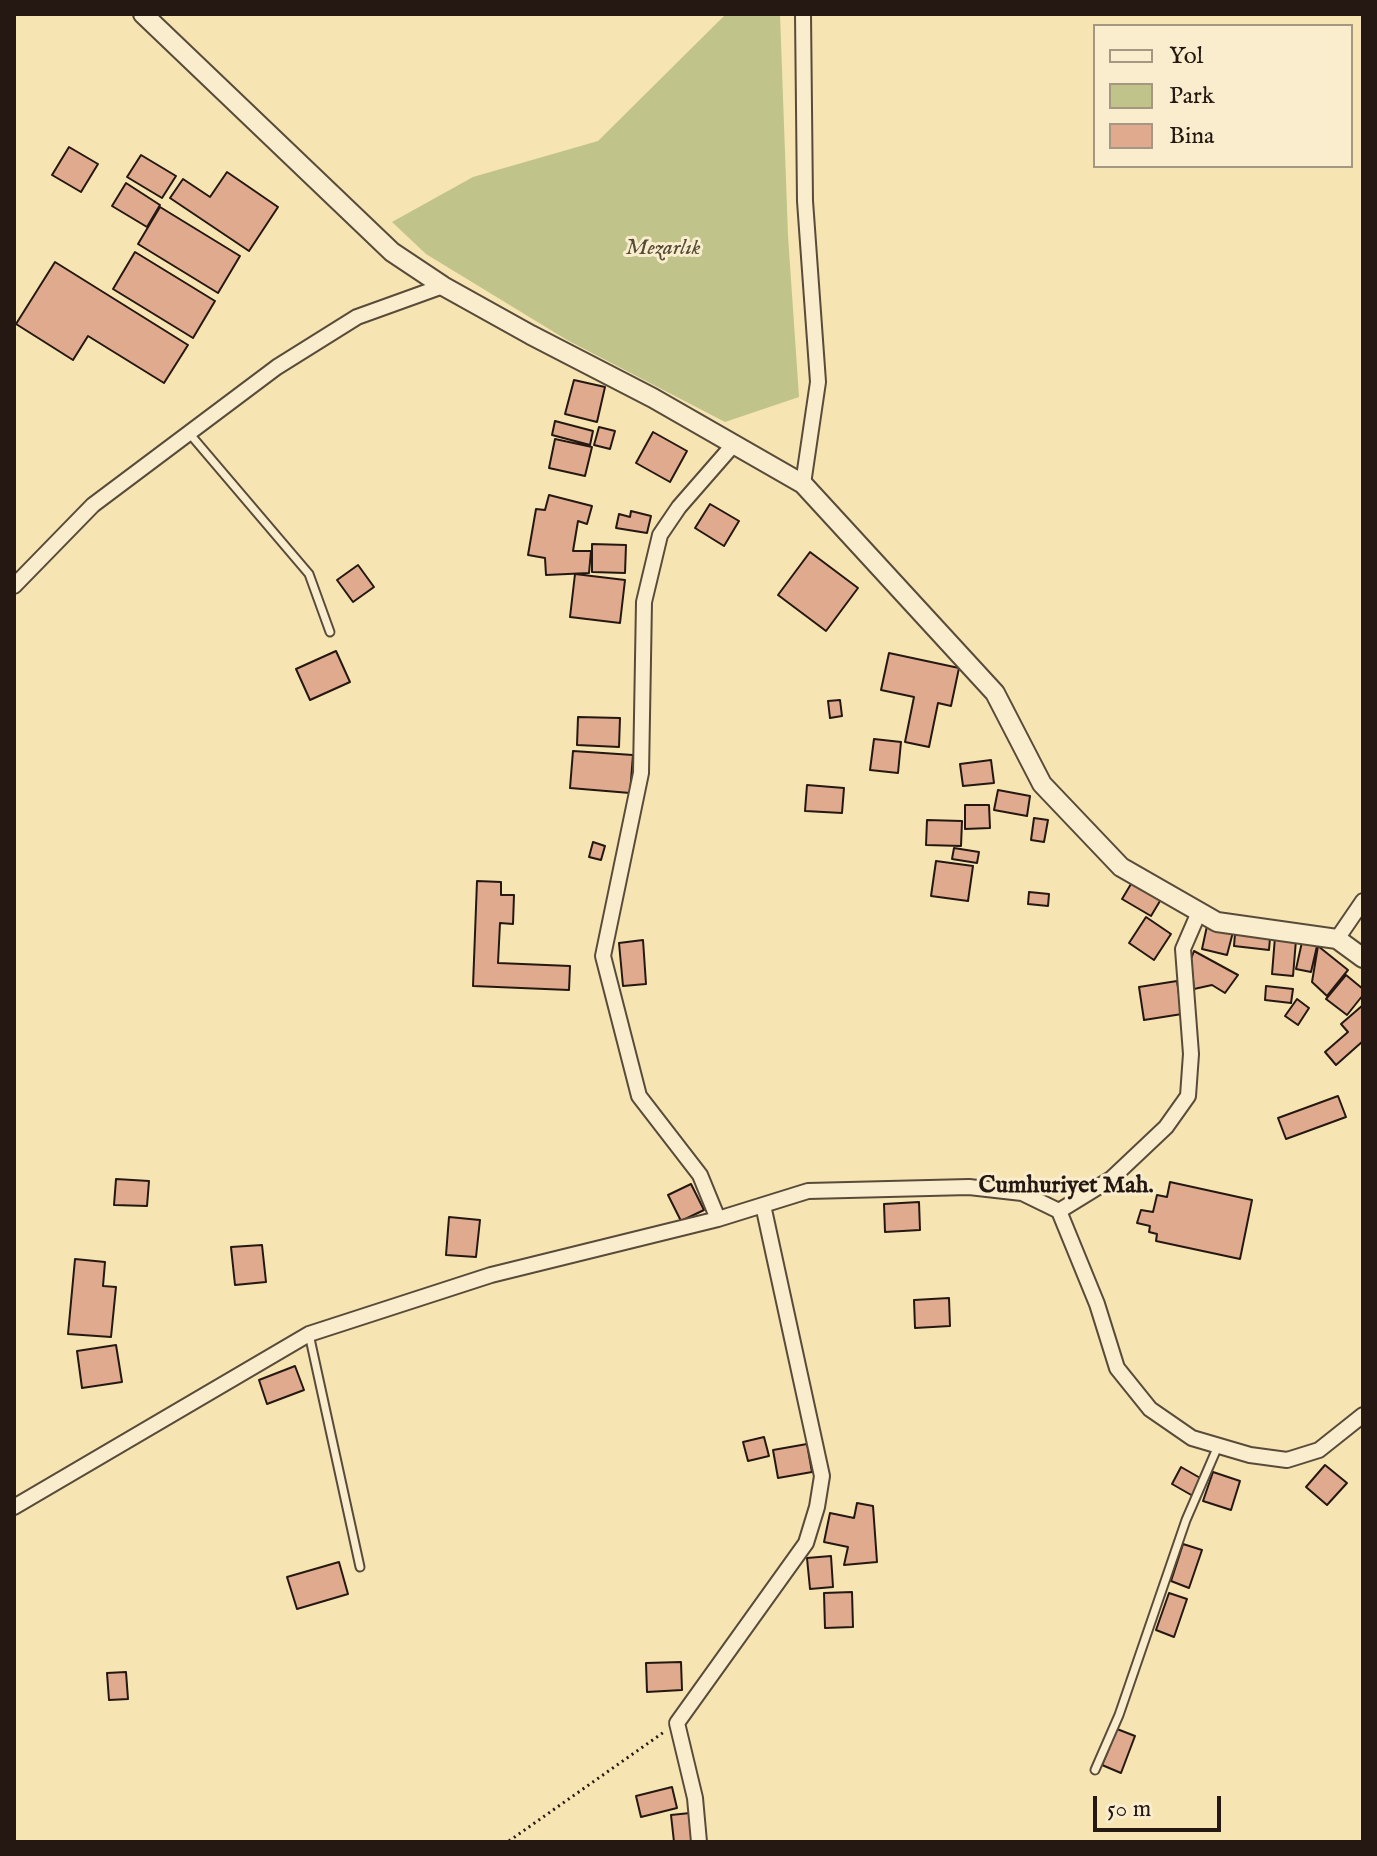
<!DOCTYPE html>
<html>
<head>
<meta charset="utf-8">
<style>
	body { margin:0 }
	#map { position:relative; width:1377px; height:1856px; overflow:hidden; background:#f6e4b3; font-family:"IM FELL English",serif }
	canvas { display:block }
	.frame { position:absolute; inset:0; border:16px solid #251812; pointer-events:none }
	.legend { position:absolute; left:1093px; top:24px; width:260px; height:144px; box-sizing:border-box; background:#f9edce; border:2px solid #a49883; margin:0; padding:10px 14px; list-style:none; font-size:24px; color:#251812 }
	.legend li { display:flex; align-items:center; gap:16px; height:40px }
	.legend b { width:40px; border:2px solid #a49883 }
	.scale { position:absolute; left:1093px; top:1796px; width:128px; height:36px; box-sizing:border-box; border:4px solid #251812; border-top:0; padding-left:10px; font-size:24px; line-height:28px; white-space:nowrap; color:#251812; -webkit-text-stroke:6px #f9edce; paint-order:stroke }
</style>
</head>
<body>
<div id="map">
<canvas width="1377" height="1856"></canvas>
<div class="frame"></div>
<ul class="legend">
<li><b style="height:10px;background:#f9edce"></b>Yol</li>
<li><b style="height:22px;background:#c0c38a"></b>Park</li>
<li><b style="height:22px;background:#dfaa8d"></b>Bina</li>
</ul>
<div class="scale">50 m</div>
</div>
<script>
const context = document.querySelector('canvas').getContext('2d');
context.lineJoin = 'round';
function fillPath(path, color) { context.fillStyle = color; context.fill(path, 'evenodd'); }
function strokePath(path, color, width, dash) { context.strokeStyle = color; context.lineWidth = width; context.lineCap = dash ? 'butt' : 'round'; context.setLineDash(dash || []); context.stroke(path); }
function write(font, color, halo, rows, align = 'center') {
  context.font = font + ' "IM FELL English",serif'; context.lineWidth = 6; context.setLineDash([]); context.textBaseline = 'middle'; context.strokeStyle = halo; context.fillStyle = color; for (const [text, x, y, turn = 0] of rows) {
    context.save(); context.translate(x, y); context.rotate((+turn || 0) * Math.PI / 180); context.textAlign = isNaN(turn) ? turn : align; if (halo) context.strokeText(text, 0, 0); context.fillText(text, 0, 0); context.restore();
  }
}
fillPath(new Path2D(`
	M726,14H780L788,236L799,397L725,422L567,340L426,254L392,222L473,177L598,141Z`), '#c0c38a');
const building = new Path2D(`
	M69,147L98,164L81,192L52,175Z
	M141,155L176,176L162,198L127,177Z
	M227,172L278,207L249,251L170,198L183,179L210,197Z
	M126,183L160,205L147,227L112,206Z
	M160,207L240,256L218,293L138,244Z
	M135,252L215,301L193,338L113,289Z
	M55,262L188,345L164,383L88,336L73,360L16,324Z
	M574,380L605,387L597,422L565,414Z
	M555,421L593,431L590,445L552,435Z
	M599,427L615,431L610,449L594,445Z
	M653,432L687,451L670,482L636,463Z
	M555,439L592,447L585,476L549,468Z
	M549,495L592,506L587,524L578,521L573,551H591L589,573L546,575L545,558L528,555L536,509L545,510Z
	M710,504L739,521L724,546L695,528Z
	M631,511L651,516L647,533L616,528L619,514L630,517Z
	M592,544L626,545L625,573L592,572Z
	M810,552L858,588L826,631L778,595Z
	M358,565L374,587L353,602L337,580Z
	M575,574L625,580L620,623L570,617Z
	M336,651L350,682L310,700L296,669Z
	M889,653L959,668L951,706L938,703L929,747L905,742L914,697L881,690Z
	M840,700L842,716L830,718L828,701Z
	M578,717L620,718L619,747L577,745Z
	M874,739L901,742L898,773L870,770Z
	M573,751L633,755L630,793L570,788Z
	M991,760L994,783L963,786L960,764Z
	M807,785L844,788L842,813L805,811Z
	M998,790L1030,796L1027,816L994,810Z
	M965,805H989L990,828L965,829Z
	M1034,818L1048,820L1044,842L1031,840Z
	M927,820L962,821L961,846L926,845Z
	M593,842L605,846L601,860L589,857Z
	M954,848L979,852L977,863L952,859Z
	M936,861L973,866L968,901L931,896Z
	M1134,879L1163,896L1151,916L1122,899Z
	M477,881L501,882V895H514L513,924L500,923L498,963L570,966L569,990L473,986Z
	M1029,892L1049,894L1048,906L1028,904Z
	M1146,917L1171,934L1154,960L1129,943Z
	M1207,926L1233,932L1227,955L1202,949Z
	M1235,934L1270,938L1269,950L1234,946Z
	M1275,937L1296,940L1293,976L1272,974Z
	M643,940L646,984L623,986L619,943Z
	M1302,942L1317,946L1311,972L1296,969Z
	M1318,946L1348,970L1327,996L1312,982Z
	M1194,951L1238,975L1225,993L1212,985L1194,989L1191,959Z
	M1346,975L1363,989V995L1347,1015L1326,999Z
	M1177,981L1182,1014L1144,1020L1139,987Z
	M1266,986L1293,989L1291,1003L1265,1000Z
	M1297,999L1309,1008L1298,1025L1285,1016Z
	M1363,1005V1041L1336,1065L1325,1052L1348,1032L1341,1024Z
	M1338,1096L1346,1117L1286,1139L1278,1118Z
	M116,1179L149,1181L147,1206L114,1205Z
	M1170,1182L1252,1200L1240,1259L1156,1241L1157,1234L1149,1232L1150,1226L1137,1223L1141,1210L1153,1212L1157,1195L1167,1197Z
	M691,1184L704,1210L681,1221L668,1195Z
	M919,1202L920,1230L885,1232L884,1204Z
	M449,1217L480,1220L476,1257L446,1255Z
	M262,1245L266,1282L235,1285L231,1247Z
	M75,1259L105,1262L103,1286L116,1287L111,1337L68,1334Z
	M949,1298L950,1326L915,1328L914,1300Z
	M116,1345L122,1382L82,1388L77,1351Z
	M295,1366L304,1390L267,1404L259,1380Z
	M764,1437L769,1456L748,1461L743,1442Z
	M807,1444L812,1472L778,1478L773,1450Z
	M1325,1465L1347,1483L1327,1505L1306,1487Z
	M1181,1467L1202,1479L1193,1496L1172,1484Z
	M1213,1472L1240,1481L1231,1510L1203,1501Z
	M857,1503L873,1506L877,1562L844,1565L848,1547L824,1542L830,1513L854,1518Z
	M1183,1544L1202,1550L1189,1588L1171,1581Z
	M831,1556L833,1587L810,1589L807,1558Z
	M339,1562L348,1594L297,1609L287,1577Z
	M852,1592L853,1627L825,1628L824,1593Z
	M1169,1593L1187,1599L1174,1637L1156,1630Z
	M681,1662L682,1690L647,1692L646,1663Z
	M126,1672L128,1699L109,1700L107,1673Z
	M1117,1729L1135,1736L1121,1773L1102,1765Z
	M672,1787L677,1808L641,1817L636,1796Z
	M690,1813L692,1842H674L671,1815Z`);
fillPath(building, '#dfaa8d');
strokePath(building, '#251812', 2);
const service = new Path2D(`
	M189,433L309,574L330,632
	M309,1334L360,1567
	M1095,1770L1119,1715L1186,1520L1218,1446`);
const minor = new Path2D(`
	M803,14L805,201L818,382L803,484
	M14,586L93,505L277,367L357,317L443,286
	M1337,939L1363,901
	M1059,1211L1111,1179L1166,1127L1188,1096L1191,1054L1183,949L1199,912
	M718,1219L700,1175L639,1096L603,956L641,773L644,602L660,535L679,507L734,444
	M14,1507L309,1334L491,1275L718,1219L808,1191L969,1187L1022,1193L1059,1211L1097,1304L1117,1368L1150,1409L1192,1438L1250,1455L1287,1460L1319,1450L1363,1415
	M699,1842L695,1798L677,1723L806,1543L817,1507L822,1476L763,1205`);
const tertiary = new Path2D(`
	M143,14L392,252L443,286L531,335L653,398L803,484L995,693L1042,784L1121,867L1217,922L1337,939L1363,958`);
strokePath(service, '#594b3a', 11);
strokePath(minor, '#594b3a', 18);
strokePath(tertiary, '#594b3a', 22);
strokePath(new Path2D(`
	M509,1841L664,1732`), '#251812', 3, [2, 4]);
strokePath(service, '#f9edce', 7);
strokePath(minor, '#f9edce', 14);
strokePath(tertiary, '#f9edce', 18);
write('italic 22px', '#544b36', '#f9edce', [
	["Mezarlık",663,249]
]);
write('bold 24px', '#251812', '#f9edce', [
	["Cumhuriyet Mah.",1066,1187]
]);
</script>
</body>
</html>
